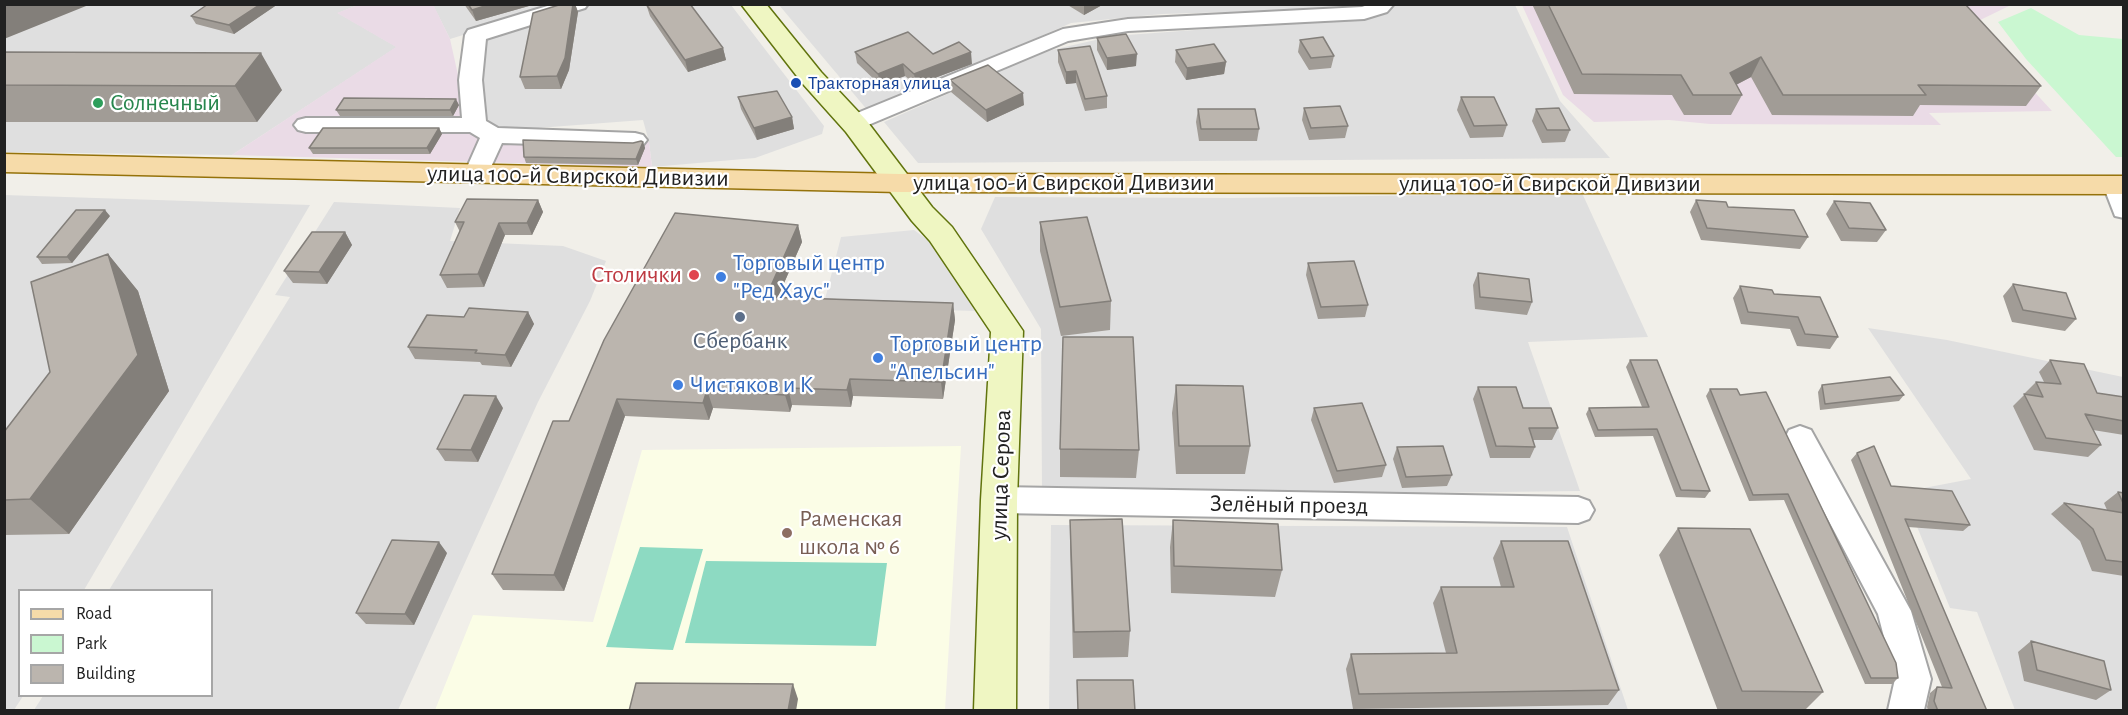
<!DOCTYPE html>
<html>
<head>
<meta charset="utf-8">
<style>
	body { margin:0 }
	#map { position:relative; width:2128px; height:715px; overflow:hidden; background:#f1efe9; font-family:"Alegreya Sans",sans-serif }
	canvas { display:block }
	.frame { position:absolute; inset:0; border:6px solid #212121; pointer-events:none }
	.legend { position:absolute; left:18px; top:589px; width:195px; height:108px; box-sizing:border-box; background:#fff; border:2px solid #a6a6a6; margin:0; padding:8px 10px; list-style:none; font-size:18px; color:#212121 }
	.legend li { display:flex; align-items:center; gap:12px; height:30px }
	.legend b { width:30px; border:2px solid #a6a6a6 }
</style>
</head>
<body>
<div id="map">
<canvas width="2128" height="715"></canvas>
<div class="frame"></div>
<ul class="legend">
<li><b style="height:8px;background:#f6dba9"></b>Road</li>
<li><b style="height:16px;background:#caf7d1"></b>Park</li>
<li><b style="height:16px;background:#bbb5ae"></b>Building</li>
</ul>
</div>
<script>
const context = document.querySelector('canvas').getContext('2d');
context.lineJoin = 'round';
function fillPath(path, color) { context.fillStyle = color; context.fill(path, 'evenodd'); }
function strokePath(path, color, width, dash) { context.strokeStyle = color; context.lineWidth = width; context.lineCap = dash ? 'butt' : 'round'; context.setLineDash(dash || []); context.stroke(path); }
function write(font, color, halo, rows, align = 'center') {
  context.font = font + ' "Alegreya Sans",sans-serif'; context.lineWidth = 4.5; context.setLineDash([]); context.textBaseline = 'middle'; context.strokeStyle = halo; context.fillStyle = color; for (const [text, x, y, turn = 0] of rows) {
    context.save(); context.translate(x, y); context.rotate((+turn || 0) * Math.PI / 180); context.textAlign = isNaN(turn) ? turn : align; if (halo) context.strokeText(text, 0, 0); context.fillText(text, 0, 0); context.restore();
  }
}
fillPath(new Path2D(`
	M5,5H358L338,13L397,47L232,155L5,152Z
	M433,5H562L450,39Z
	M592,5H731L824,126L822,134L755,158L652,167L649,142L643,120L498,131L485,116L479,101L485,36Z
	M779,5H1373L1370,8L1162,14L1071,23L869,112Z
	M1396,5H1515L1560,101L1610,158L918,163L884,122L1043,52L1113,36L1373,17Z
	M1582,193L1648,337L1528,342L1580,491L1257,495L1042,490L1041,329L981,229L995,197L1233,198Z
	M4,195L310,205L84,590H20V696H23L14,710H4Z
	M334,202L460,208L450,241L563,246L606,261L590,301L538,402L398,710H34L43,696H212V590H109L290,297L275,295Z
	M1868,328L1947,340L2123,377V710H2015L1977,612L1950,608L1903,492L1971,479Z
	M1051,525L1567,527L1628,710H1049Z`), '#dfdfdf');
fillPath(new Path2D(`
	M433,4L450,39L470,129L479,139L649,142L652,167L232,155L396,47L337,13L358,5Z
	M1522,5H2011L1972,24L2052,111L1929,113L1941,125L1710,124L1669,120L1594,122L1563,95Z`), '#eadbe6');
fillPath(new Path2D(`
	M961,446L945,710H435L473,615L593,622L642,450Z`), '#fbfde6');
fillPath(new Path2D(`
	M2031,8L2079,35L2123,39V157H2116L2026,59L1998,22Z`), '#caf7d1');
fillPath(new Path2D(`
	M640,547L703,549L673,650L606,647Z
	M706,561L887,563L876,646L685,643Z`), '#8ddac2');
fillPath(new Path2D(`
	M914,230L948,255L977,311L823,307L841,237Z`), '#e1e1e1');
const street = new Path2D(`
	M554,4H588L585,8L486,39L482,80L486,121L498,128L635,133L643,135L647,140L643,145L635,147L502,143L485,180L476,182L467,180L464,174L480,138L470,132H306L298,130L294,125L298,120L306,118H462L459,80L465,35L468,30Z
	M1370,4H1394L1387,12L1364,19L1128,31L1068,41L861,128L853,130L845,128L841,123L845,118L1063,29L1128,19L1362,7Z
	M2115,177L2124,179V218L2115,216L2103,185L2106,179Z
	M1800,426L1811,430L1911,611L1931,679L1924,710H1888L1895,679L1878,614L1785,438L1789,430Z
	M999,487L1578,497L1589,501L1594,510L1589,519L1578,523L999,513L988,509L983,500L988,491Z`);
const secondary = new Path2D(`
	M741,4H766L821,72L866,120L932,207L952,227L1023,331L1017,500L1016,710H974L981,500L991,332L930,241L912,221L846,132L803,84Z`);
const primary = new Path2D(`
	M4,154L899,174L2124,176V194L899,192L4,172Z`);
strokePath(street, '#a5a5a5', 4);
strokePath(secondary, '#61740d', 3);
strokePath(primary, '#95720a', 3);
fillPath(street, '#fff');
fillPath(secondary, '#eff6c2');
fillPath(primary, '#f6dba9');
fillPath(new Path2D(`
	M208,4H278L234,34L196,24L191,16Z
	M464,4H536L476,21Z
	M562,4H575L578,12L569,70L561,89H525L520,77Z
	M646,4L723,48L726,60L688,72L650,16Z
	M1066,4H1104L1084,15Z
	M1532,4H1965L2041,86L2026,106L1920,105L1913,116L1772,115L1751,77L1736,85L1742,95L1731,115H1684L1672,95L1574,94Z
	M1097,38L1136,66L1107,70L1097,50Z
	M1300,40L1334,56L1331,68L1309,70L1298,52Z
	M1058,50L1107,96V108L1085,111L1076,83L1066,84L1058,62Z
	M1176,50L1226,62L1224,74L1186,80L1175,62Z
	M4,52L282,90L257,122H4Z
	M855,52L933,54L972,64L916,85L905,76L880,85L857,63Z
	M950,80L1024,105L987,122L951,92Z
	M738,97L792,117L794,129L757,140L741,109Z
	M1461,97L1507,125L1503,137L1470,138L1457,110Z
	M459,105L453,116H340L336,110Z
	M1304,108L1348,126L1345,138L1309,140L1302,120Z
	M1198,109L1259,129L1257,141H1199L1196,122Z
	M1536,109L1570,130L1565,142L1542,143L1532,121Z
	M439,128L442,134L430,154H313L309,148Z
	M643,142L645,148L638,165L526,163L524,157Z
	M538,200L543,212L532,235H505L484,287L447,288L440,275L460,232L455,222Z
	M1696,200L1728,207L1808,237L1800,249L1701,240L1690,212Z
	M1834,201L1886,230L1877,242L1841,241L1826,214Z
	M110,216L72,263L42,264L37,257Z
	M1040,222L1111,301L1110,330L1061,336L1040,251Z
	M798,225L802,242L778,297L953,303L955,320L943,399L853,396L851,407L792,405L790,412L713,408L709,420L625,416L564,591L503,590L492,574L569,421Z
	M345,232L352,245L327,284L293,283L284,271Z
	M108,254L138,291L169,391L69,534L4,535V432L50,372Z
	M1308,263L1368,305L1365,317L1318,319L1306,275Z
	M1478,273L1532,302L1527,315L1475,309L1473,285Z
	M2013,284L2076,319L2065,331L2012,322L2003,296Z
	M1740,286L1774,294L1838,337L1830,349L1797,346L1790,329L1741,324L1733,298Z
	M528,312L534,324L511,367L482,365L480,362L415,359L408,347L464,317Z
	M1630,360L1710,491L1705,498L1676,497L1653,436L1595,437L1586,414L1589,408L1642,407L1626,367Z
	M2050,360L2097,393L2124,397V435L2093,430L2101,445L2088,457L2034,450L2013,406L2025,394H2024L2036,382H2044L2039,372Z
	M1176,385L1250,446L1245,474H1176L1172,413Z
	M1822,385L1904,395L1899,401L1820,410L1818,392Z
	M1478,387L1523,408L1558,428L1552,440H1533L1535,447L1530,458H1490L1473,399Z
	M1710,389L1740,395L1898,678L1892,684H1865L1784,500L1749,501L1706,396Z
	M503,408L478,462L445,461L437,449Z
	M1314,408L1386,465L1382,477L1334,483L1311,420Z
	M1397,447L1452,475L1447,486L1402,488L1393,459Z
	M1060,449L1139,450L1136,478L1060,477Z
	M1857,453L1891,486L1970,525L1963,531L1908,527L1987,711H1928L1927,707L1930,693L1937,687H1942L1851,460Z
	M2118,492L2124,493V576L2092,571L2080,541L2051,514L2064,503L2107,510L2104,503Z
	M1070,520L1130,631L1128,657L1073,658L1070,547Z
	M1173,520L1282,570L1275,597L1171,593L1170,547Z
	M1678,528L1823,692L1804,711H1718L1659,555Z
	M1501,541L1619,690L1608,705L1353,709L1346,669L1351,654L1446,653L1433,603L1441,587H1501L1493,558Z
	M447,553L414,625L366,624L356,613Z
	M2031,641L2111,690L2096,700L2024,681L2018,652Z`), '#a19c96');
fillPath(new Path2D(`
	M4,4H91L4,39Z
	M261,4H278L234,34L229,25Z
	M491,4H536L476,21L472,10Z
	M573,4H575L578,12L569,70L561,89L557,76Z
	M1084,4H1104L1084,15Z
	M723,48L726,60L688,72L685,60Z
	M971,52L972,64L916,85L914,74Z
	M261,53L282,90L257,122L235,86Z
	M1137,54L1136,66L1107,70V58Z
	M1761,57L1751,77L1720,93L1730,73Z
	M1226,62L1224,74L1186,80L1187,68Z
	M903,64L905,76L880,85L878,74Z
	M1076,71V83L1066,84V72Z
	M1023,93L1024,105L987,122L986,110Z
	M456,99L459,105L453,116L450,110Z
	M792,117L794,129L757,140L754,128Z
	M439,128L442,134L430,154L427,148Z
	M643,142L645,148L638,165L636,159Z
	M538,200L543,212L532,235L527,223Z
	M105,210L110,216L72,263L67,257Z
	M499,223L505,235L484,287L478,274Z
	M798,225L802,242L770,315L766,297Z
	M345,232L352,245L327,284L319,272Z
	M108,254L138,291L169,391L69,534L30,499Z
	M953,303L955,320L943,399L941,382Z
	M528,312L534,324L511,367L505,355Z
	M850,379L853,396L851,407L847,390Z
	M788,388L792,405L790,412L785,395Z
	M707,390L713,408L709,420L703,403Z
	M496,396L503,408L478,462L471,450Z
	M617,399L625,416L564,591L554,575Z
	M439,542L447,553L414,625L405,614Z
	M793,684L798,699L796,711H788Z`), '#837f7a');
const building = new Path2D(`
	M208,4H261L229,25L191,16Z
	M468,4H491L472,10Z
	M562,4H573L565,58L557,76L520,77L533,13Z
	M646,4H690L723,48L685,60Z
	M1548,4H1965L2041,86L1918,85L1926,95H1783L1761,57L1730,73L1742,95H1693L1681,75L1582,74Z
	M908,32L933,54L959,42L971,52L914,74L903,64L878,74L855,52Z
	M1126,34L1137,54L1107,58L1097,38Z
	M1323,37L1334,56L1311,58L1300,40Z
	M1214,44L1226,62L1187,68L1176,50Z
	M1090,46L1107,96L1085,99L1076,71L1066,72L1058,50Z
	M4,52L261,53L235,86L4,85Z
	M988,65L1023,93L986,110L950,80Z
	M777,91L792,117L754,128L738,97Z
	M1461,97H1494L1507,125L1474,126Z
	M344,98L456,99L450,110H336Z
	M1340,106L1348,126L1311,128L1304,108Z
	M1559,108L1570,130H1547L1536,109Z
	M1198,109H1255L1259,129H1201Z
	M323,128H439L427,148H309Z
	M523,140L633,143L641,141L643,142L636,159L524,157Z
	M467,199L538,200L527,223H499L478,274L440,275L464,222H455Z
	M1696,200L1726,202L1728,207L1794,210L1808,237L1707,228Z
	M1834,201L1870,203L1886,230L1849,228Z
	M76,210H105L67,257H37Z
	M675,213L798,225L766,297L953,303L941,382L850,379L847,390L788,388L785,395L707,390L703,403L617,399L554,575L492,574L553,421H569L604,340Z
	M1087,217L1111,301L1060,307L1040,222Z
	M312,232H345L319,272L284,271Z
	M108,254L138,355L30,499L4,500V432L50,372L31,282Z
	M1354,261L1368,305L1321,307L1308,263Z
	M1478,273L1529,279L1532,302L1480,297Z
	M2013,284L2066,293L2076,319L2023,310Z
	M1740,286L1772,290L1774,294L1820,297L1838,337L1805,334L1798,317L1748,312Z
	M469,308L528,312L505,355L475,353L477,350L408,347L427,315L464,317Z
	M1063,337H1133L1139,450L1060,449Z
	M1630,360H1657L1710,491L1681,490L1657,429L1598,430L1589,408L1649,407Z
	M2050,360L2084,364L2097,393L2124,397V421L2085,414L2101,445L2046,438L2024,394L2043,397L2036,382L2061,384Z
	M1890,377L1904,395L1825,404L1822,385Z
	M1176,385L1243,386L1250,446H1179Z
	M1478,387H1516L1523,408H1551L1558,428H1529L1535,447L1496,446Z
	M1710,389H1737L1740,395L1766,392L1896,663L1898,678H1871L1788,494L1753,495Z
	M464,395L496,396L471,450L437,449Z
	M1362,403L1386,465L1337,471L1314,408Z
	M1443,446L1452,475L1406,477L1397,447Z
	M1874,446L1891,486L1952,491L1970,525L1905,519L1987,711H1938L1934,701L1937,687L1952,688L1857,453Z
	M2118,492L2124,493V505Z
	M2064,503L2124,513V562L2106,560L2093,529Z
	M1122,519L1130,631L1074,632L1070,520Z
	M1173,520L1278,524L1282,570L1174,566Z
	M1678,528L1750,529L1823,692L1742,691Z
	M392,540L439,542L405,614L356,613Z
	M1501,541H1568L1619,690L1359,694L1351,654L1457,653L1441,587H1514Z
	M2031,641L2104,661L2111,690L2037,670Z
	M1077,680H1133L1135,711H1078Z
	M636,683L793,684L788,711H629Z`);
fillPath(building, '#bbb5ae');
strokePath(building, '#837f7a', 1.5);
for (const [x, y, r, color] of [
	[796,83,6,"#1a4fb4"],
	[98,103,6,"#2e9e5b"],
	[694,275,6,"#e0444e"],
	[721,277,6,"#3f7fe0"],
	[740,317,6,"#5c6f8a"],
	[878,358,6,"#3f7fe0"],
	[678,385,6,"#3f7fe0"],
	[787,533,6,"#8d6e63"]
]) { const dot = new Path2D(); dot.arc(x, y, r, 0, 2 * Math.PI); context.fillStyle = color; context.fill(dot); strokePath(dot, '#fff', 2); }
write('20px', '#164399', '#fff', [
	["Тракторная улица",808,83]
], 'left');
write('24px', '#27864d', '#fff', [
	["Солнечный",110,103]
], 'left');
write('24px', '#212121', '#fff', [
	["улица 100-й Свирской Дивизии",578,176,1],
	["улица 100-й Свирской Дивизии",1064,183],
	["улица 100-й Свирской Дивизии",1550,184],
	["улица Серова",1001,475,-88],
	["Зелёный проезд",1289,505,1]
]);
write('24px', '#366cbe', '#fff', [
	["Торговый центр",733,263],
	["\"Ред Хаус\"",733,291],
	["Торговый центр",890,344],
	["\"Апельсин\"",890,372],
	["Чистяков и К",690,385]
], 'left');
write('24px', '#be3a42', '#fff', [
	["Столички",682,275]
], 'right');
write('24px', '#4e5e75', '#fff', [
	["Сбербанк",740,341]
]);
write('24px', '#785e54', '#fff', [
	["Раменская",799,519],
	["школа № 6",799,547]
], 'left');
</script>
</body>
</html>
